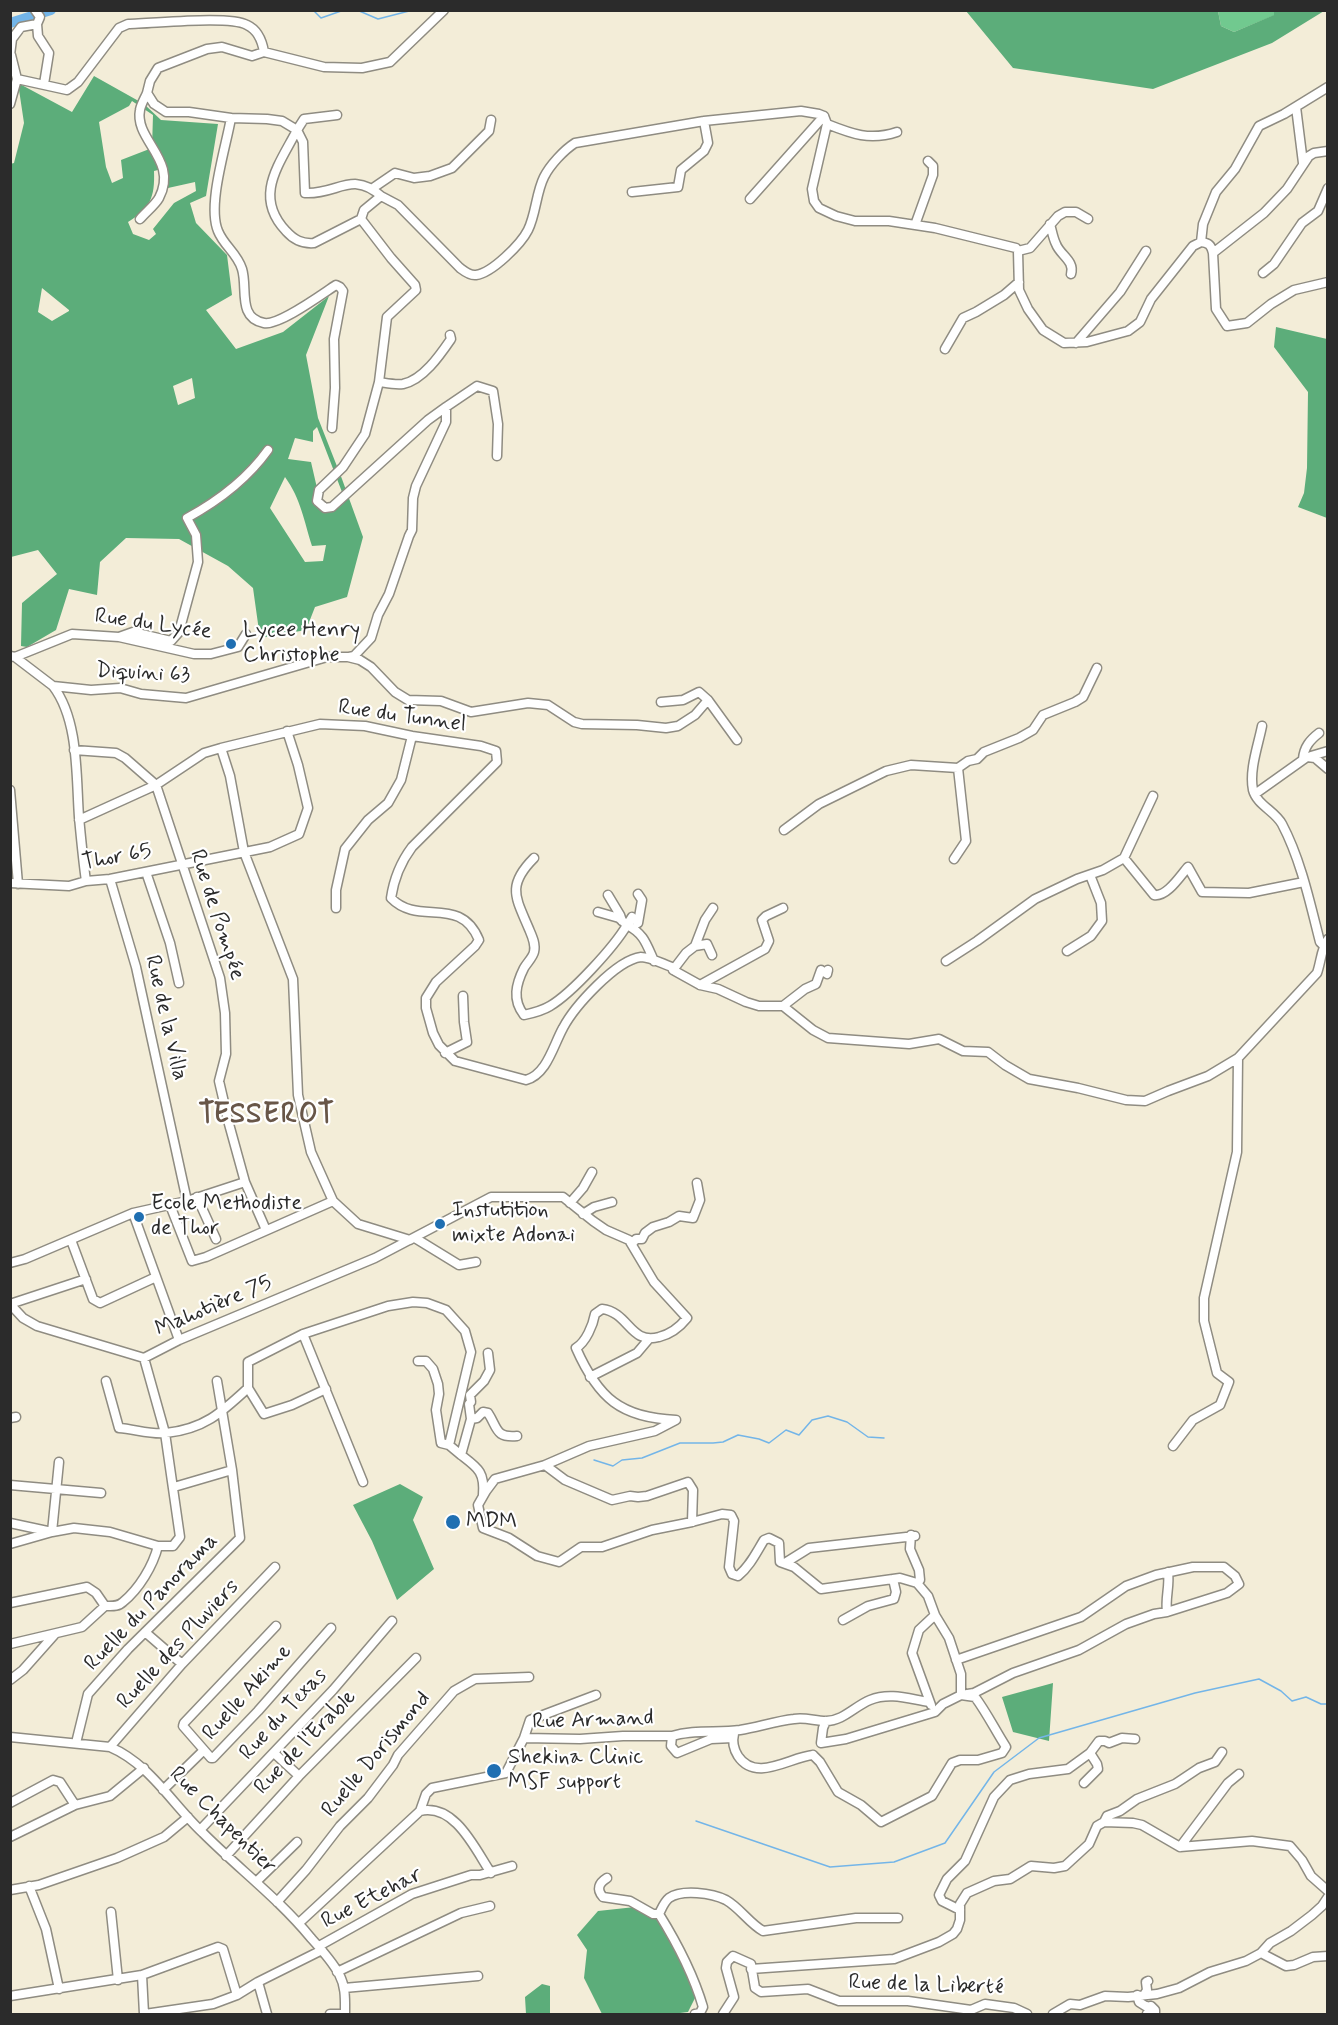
<!DOCTYPE html>
<html>
<head>
<meta charset="utf-8">
<style>
	body { margin:0 }
	#map { position:relative; width:1338px; height:2025px; overflow:hidden; background:#f3edd8; font-family:Mynerve,sans-serif }
	canvas { display:block }
	.frame { position:absolute; inset:0; border:12px solid #2b2b2b; pointer-events:none }
</style>
</head>
<body>
<div id="map">
<canvas width="1338" height="2025"></canvas>
<div class="frame"></div>
</div>
<script>
const context = document.querySelector('canvas').getContext('2d');
context.lineJoin = 'round';
function fillPath(path, color) { context.fillStyle = color; context.fill(path, 'evenodd'); }
function strokePath(path, color, width, dash) { context.strokeStyle = color; context.lineWidth = width; context.lineCap = dash ? 'butt' : 'round'; context.setLineDash(dash || []); context.stroke(path); }
function write(font, color, halo, rows, align = 'center') {
  context.font = font + ' Mynerve,sans-serif'; context.lineWidth = 4.5; context.setLineDash([]); context.textBaseline = 'middle'; context.strokeStyle = halo; context.fillStyle = color; for (const [text, x, y, turn = 0] of rows) {
    context.save(); context.translate(x, y); context.rotate((+turn || 0) * Math.PI / 180); context.textAlign = isNaN(turn) ? turn : align; if (halo) context.strokeText(text, 0, 0); context.fillText(text, 0, 0); context.restore();
  }
}
fillPath(new Path2D(`
	M1218,11H1274L1275,15L1234,32L1221,26Z`), '#71c98f');
fillPath(new Path2D(`
	M966,11H1218L1221,26L1234,32L1274,15V11H1324L1272,43L1153,89L1013,68Z
	M94,76L144,104L161,120L218,124L206,196L190,203L196,223L227,255L232,295L206,310L236,349L283,332L329,296L306,355L318,418L342,479L363,537L347,597L315,607L306,630L260,638L253,588L228,566L179,539L126,538L100,562L97,595L69,589L56,630L27,647L21,646L22,603L57,574L38,550L11,557L10,164L14,163L24,123L18,83L72,112ZM132,101L153,115L152,148L121,160L123,178L112,183L106,167L99,122L129,106ZM162,169L168,188L195,182L196,191L174,203L153,229L156,234L149,240L133,234L128,222C150,208 155,198 154,171ZM42,288L69,310V311L52,321L38,312ZM192,378L195,398L178,405L173,386ZM317,427L342,492L333,504L320,501L311,462L288,459L295,438L313,442V431ZM285,477C301,499 304,521 312,546L326,545L323,561L305,562L270,508Z
	M1276,327L1327,339V518L1298,507L1304,493L1307,468L1308,392L1274,347Z
	M400,1484L423,1497L413,1520L434,1569L397,1600L372,1541L353,1505Z
	M1053,1683L1049,1741L1013,1732L1002,1697Z
	M635,1907L665,1922L696,1996L688,2012L672,2014H602L584,1978L587,1950L577,1935L598,1911Z
	M542,1984L550,1986V2014H526L525,1997Z`), '#5cad7a');
strokePath(new Path2D(`
	M313,10L321,18L344,10
	M357,10L378,19L413,10
	M594,1460L613,1466L622,1460L642,1458L680,1443H713L723,1442L738,1435L759,1439L769,1443L786,1430L799,1435L812,1420L828,1416L847,1422L868,1437L884,1438
	M696,1821L830,1867L894,1862L945,1843L994,1772L1039,1738L1195,1693L1259,1679L1281,1691L1292,1701L1306,1697L1321,1704H1328`), '#73b5e8', 1.5);
strokePath(new Path2D(`
	M10,23L51,10`), '#73b5e8', 10);
const minor = new Path2D(`
	M35,10L40,17L37,24
	M264,52L324,67L362,68L390,62L444,10
	M10,55L12,39L21,27L37,24L38,36L49,53L44,84
	M17,79L67,90L78,82L119,28L128,24C152,24 229,15 247,25C258,30 262,40 264,52L252,56L222,47L207,49L158,68L150,81L147,93L154,104L166,112H189L231,118L267,119L282,121L297,130C279,165 253,196 286,231C294,240 302,244 314,243L361,219L364,210L381,196L398,205L460,268C464,271 470,276 476,275C492,273 521,244 528,230C536,214 536,193 544,177C550,165 564,150 575,143L704,121L801,111L819,114L824,116L827,124L812,189L814,201L819,208L836,216L855,221H889L935,228L1016,248L1018,251L1019,290L1028,309L1043,330L1064,343L1087,342L1128,331L1140,322L1151,299L1193,246L1201,242C1209,243 1211,245 1213,253L1216,309L1227,326L1247,323L1271,304L1294,290L1328,282
	M10,104L17,79L11,55
	M1296,107L1303,163
	M337,115L304,119L297,130L303,142L305,193C337,195 352,170 381,196
	M231,118C226,147 207,205 218,231C224,246 237,253 242,269C248,288 237,318 264,323C279,326 322,294 336,285L340,287L343,291L334,339L335,388L332,428
	M827,124C852,134 870,141 897,132
	M373,188L395,173L414,178L430,176L452,168L489,131L491,120
	M632,192L678,187L681,170L704,151L708,143L704,121
	M750,199L824,116
	M140,219C146,212 155,205 159,198C179,160 134,140 140,110C141,104 145,98 147,93
	M361,219L391,258L415,285L416,290L387,317L379,382L365,434L343,467L319,490L317,501L325,508L332,507L428,420L446,407
	M1050,224C1052,231 1053,238 1056,244C1060,255 1075,261 1071,274
	M915,225L933,175V166L928,161
	M1201,242L1203,224L1216,192L1235,169L1259,126L1284,114L1328,87
	M1018,251L1030,248L1058,216L1065,212H1076L1088,219
	M1213,253L1264,213L1287,189L1309,156L1314,153L1328,151
	M1263,273L1274,264L1302,223L1318,211L1328,188
	M1076,343L1120,292L1146,251
	M945,349L963,318L976,312L1004,295L1019,282
	M379,382C386,383 395,385 403,384C423,380 440,355 451,339L450,335
	M119,637L133,632L171,641L179,632L198,562L196,535L187,518C218,501 248,478 268,450
	M10,656L15,657L53,686L91,690L120,688L141,694L186,698L327,657H348L360,660L371,667L395,692L408,700L441,701L471,712L528,703L548,705L574,722L582,724L637,725L666,728L678,726L695,715L708,700
	M15,657L72,634L119,637L194,654H211L238,647L246,634
	M349,657L354,656L371,638L378,615L389,594L409,536L412,530L413,498L416,486L446,422V407L477,386L493,391L498,424L497,456
	M53,686C79,720 76,776 79,817C81,838 83,860 86,881
	M661,702L683,700L699,692L708,700L737,740
	M1262,726C1258,746 1249,770 1253,790C1257,805 1275,811 1282,824C1301,860 1310,903 1320,942L1323,945
	M221,748L230,776L244,852L293,979L298,1095L311,1152L333,1201L358,1224L410,1240
	M74,750L116,753L125,758L156,785L220,978L225,1013L226,1054L219,1081L229,1124L245,1182L266,1230
	M1311,756L1328,751
	M1303,759C1304,747 1310,740 1319,733
	M10,790L18,884
	M1255,794L1307,757L1315,758L1328,769
	M79,820L156,785L204,753L221,748L320,724L365,726L412,736L481,746L496,751L497,762L412,847C400,863 394,878 391,898C419,927 460,894 479,940L475,946L436,982L426,998V1008L433,1033L439,1045L455,1061L526,1080C547,1074 553,1046 563,1028C574,1007 616,960 641,957C650,957 663,964 672,967L673,970L700,985L718,989L746,1002L759,1006H783L813,1030L828,1038L909,1044L939,1039L963,1051L988,1052L1005,1065L1029,1079L1078,1088L1126,1100L1145,1101L1168,1091L1208,1076L1238,1058L1317,973C1321,962 1321,949 1328,939
	M784,830L819,804L886,771L911,765L958,768L968,761L977,759L984,752L1019,738L1033,730L1043,715L1075,702L1083,697L1097,668
	M534,858C506,886 516,898 529,929C532,936 536,944 534,952C533,957 527,963 524,968C516,984 512,1000 524,1015C533,1013 542,1011 550,1006C572,993 614,947 627,925C644,934 646,943 654,961
	M1124,858L1153,796
	M954,859L966,841L958,768
	M146,872L170,943L179,983
	M110,879L136,967L187,1201
	M10,883L69,886L86,881L110,879L270,847L299,834L308,808L298,765L287,731
	M608,895L620,915L622,921
	M336,908V890L345,849L368,820L388,803L401,780L412,736
	M598,912L619,918L627,925L632,917L638,923L642,900L638,894
	M695,946L707,944L712,955
	M1067,951L1091,936L1102,921L1101,903L1090,875
	M946,961L977,941L1035,899L1077,879L1103,870L1124,858L1154,895C1167,897 1180,876 1188,867L1202,892L1249,893L1304,882
	M673,970L686,953L695,946L705,920L713,908
	M700,985L765,949L769,941L762,920L766,916L783,908
	M783,1006L805,989L816,984L821,970L827,974L828,970
	M445,1053L467,1042L464,1022L463,996
	M197,1197L216,1239
	M570,1203L583,1188L592,1172
	M170,1205L192,1261L206,1257L333,1201
	M133,1213L179,1340
	M583,1214L594,1207L612,1202
	M415,1238L459,1265L476,1262
	M71,1240L93,1299L100,1303L156,1277
	M632,1244L636,1239H642L645,1233L653,1227L669,1222L679,1216L693,1218L700,1200L697,1183
	M10,1263L25,1259L133,1213L187,1201L245,1182
	M10,1304L23,1318L37,1326L144,1358
	M10,1304L86,1279
	M303,1334L363,1482
	M488,1353L490,1370L484,1381L470,1395L471,1402L469,1404L471,1419L477,1418L483,1412L488,1413C498,1428 495,1438 517,1436
	M418,1361H426L433,1369L438,1384L439,1394L436,1410L441,1443L449,1445L461,1455
	M590,1377L637,1353L648,1340
	M106,1381L119,1428C134,1429 152,1435 166,1433C204,1429 221,1413 248,1388
	M326,1389L292,1405L264,1414L248,1388V1362L303,1334L388,1306L413,1302L427,1303L446,1310L465,1331L471,1352L449,1445
	M10,1418L16,1417
	M471,1419L461,1455C478,1468 485,1472 483,1495
	M1173,1446L1193,1420L1220,1405L1229,1382L1217,1373L1204,1321V1298L1237,1152L1238,1058
	M545,1465L495,1479L486,1491L478,1505L483,1528L509,1538L537,1556L559,1562L581,1547H602L652,1530L692,1522L722,1514L731,1515L734,1521L729,1567L732,1574L738,1576C750,1566 756,1553 764,1540L769,1538L779,1543L780,1562L794,1567L821,1589L900,1578L917,1583
	M10,1485L101,1493
	M174,1487L232,1470
	M10,1523L52,1532L74,1528L110,1532L158,1546H173L180,1537L165,1433L144,1358L179,1340L375,1258L491,1197H563L593,1221L606,1230L629,1240L654,1282L687,1318C679,1328 671,1334 659,1337C630,1345 629,1312 602,1309L595,1314C593,1325 586,1342 576,1348C598,1398 621,1418 676,1420L655,1431L589,1446L545,1465L565,1480L612,1500L630,1496L638,1497L647,1496L688,1482L693,1490L692,1522
	M10,1544L52,1532L59,1462
	M785,1563L809,1548L915,1536
	M10,1603L87,1587L96,1593L105,1606
	M1167,1612C1165,1598 1170,1586 1168,1572
	M843,1620L868,1606L894,1599L896,1592L893,1579
	M145,1632L182,1664
	M10,1644L82,1627L105,1606C112,1606 118,1607 123,1602C139,1589 153,1566 158,1546
	M10,1680L23,1670L55,1634
	M931,1705L912,1653L919,1630L935,1615
	M826,1721L823,1728L821,1743L846,1739L935,1712L943,1704L961,1695L974,1693L1013,1673L1079,1650L1126,1624L1154,1614L1167,1612L1227,1593L1239,1584L1235,1576L1224,1567H1193L1156,1575L1126,1586L1081,1617L956,1660
	M734,1734C732,1742 733,1748 738,1756C756,1783 790,1757 813,1755
	M672,1736C694,1729 717,1733 740,1730C758,1727 776,1721 794,1719C805,1717 815,1721 826,1721C843,1721 855,1706 870,1700C890,1692 909,1699 929,1702
	M10,1737L110,1747C150,1764 172,1804 203,1833C239,1869 279,1899 311,1938C321,1949 332,1961 339,1974C346,1987 345,2000 345,2014
	M524,1738L530,1720L596,1695
	M76,1743L88,1694L128,1649L240,1538L232,1470L217,1381
	M110,1747L182,1664L275,1567
	M204,1750L183,1726L184,1723L276,1626
	M274,1753L299,1776
	M813,1755L820,1762L838,1792L861,1805L881,1822L932,1796L952,1763L960,1760H978L1002,1753L1006,1747C995,1730 987,1713 975,1697L961,1695V1674L949,1638L935,1615L928,1596L917,1583L920,1580L919,1570L910,1549L911,1535
	M1084,1783L1098,1769L1097,1764L1090,1753
	M163,1790L204,1750L211,1758H213L258,1711L331,1628
	M10,1803L53,1780L60,1782L75,1805
	M420,1811C455,1803 475,1849 491,1873
	M1104,1822L1107,1816L1120,1811L1137,1799L1175,1784L1199,1768L1215,1762L1222,1752
	M200,1830L333,1690L392,1621
	M10,1837L75,1805L110,1796L144,1768
	M1180,1847L1228,1783L1239,1774
	M226,1856L299,1776L416,1658
	M607,1878C599,1883 596,1889 603,1897L630,1901L653,1914H659C677,1943 693,1973 703,2007L700,2013L695,2014
	M256,1882L297,1842
	M29,1886L46,1929L59,1989
	M10,1890L39,1885L117,1858L164,1837L188,1817
	M277,1902L306,1870L340,1826L368,1798L393,1765L398,1755L454,1691L475,1679L529,1677
	M960,1910L942,1901L939,1895L947,1879L965,1861L994,1797L1010,1780L1029,1774L1068,1769L1090,1753L1099,1741H1105L1109,1743L1122,1738L1135,1739
	M111,1912L118,1980
	M659,1914C662,1908 664,1902 669,1898C682,1889 712,1893 726,1900C740,1908 749,1923 763,1931L856,1918H898
	M299,1923L420,1811L426,1794L432,1788L506,1773L524,1738L580,1739L623,1736H672L671,1746L677,1753L711,1739L733,1738
	M319,1946L412,1894L471,1875H480L512,1866
	M1261,1953L1286,1966L1294,1965L1313,1957L1328,1956
	M751,1969L894,1959L939,1942L953,1934L957,1929L960,1920V1904L967,1893L994,1881L1010,1879L1031,1866L1054,1868L1065,1866L1089,1844L1097,1826L1104,1822L1133,1823L1142,1825L1180,1847L1252,1841L1290,1846L1302,1860L1311,1876L1328,1891
	M337,1972L461,1913L490,1906
	M142,1975L144,2014
	M258,1982L267,2014
	M344,1988L478,1976
	M1137,1995L1139,2002L1147,2007L1151,2006L1155,2010V2013L1147,2014
	M1144,1995L1147,1990L1146,1982L1148,1981
	M10,1996L142,1975L218,1947L223,1949L237,1995
	M145,2014L213,2004L237,1995L258,1982L322,1950
	M330,2014H345
	M723,2014L734,1997L726,1968L727,1962L733,1956L751,1964L755,1988L761,1992L808,1989L839,2001H908L971,2010L985,2004L1014,2008L1027,2014
	M1053,2014L1070,2004L1080,2005L1105,1996L1128,1997L1157,1994L1179,1988L1210,1972L1246,1961L1261,1953L1270,1943L1291,1931L1312,1915L1322,1906L1328,1897`);
strokePath(minor, '#8f8c82', 11);
strokePath(minor, '#fff', 8);
for (const [x, y, r, color] of [
	[231,644,6,"#1f6fb2"],
	[139,1217,6,"#1f6fb2"],
	[440,1224,6,"#1f6fb2"],
	[453,1522,8,"#1f6fb2"],
	[494,1771,8,"#1f6fb2"]
]) { const dot = new Path2D(); dot.arc(x, y, r, 0, 2 * Math.PI); context.fillStyle = color; context.fill(dot); strokePath(dot, '#fff', 2); }
write('22px', '#2b2b2b', '#fff', [
	["Rue du Lycée",153,625,8],
	["Diquini 63",143,674,3],
	["Rue du Tunnel",402,717,8],
	["Thor 65",117,858,-10],
	["Rue de Pompée",216,915,72],
	["Rue de la Villa",165,1018,77],
	["Mahotière 75",214,1307,-23],
	["Ruelle du Panorama",152,1603,-46],
	["Ruelle des Pluviers",179,1645,-47],
	["Ruelle Akime",248,1693,-48],
	["Rue du Texas",284,1715,-47],
	["Rue Armand",593,1721,-2],
	["Rue de l'Erable",306,1743,-46],
	["Ruelle Dorismond",377,1755,-50],
	["Rue Chapentier",222,1821,45],
	["Rue Etehar",372,1899,-27],
	["Rue de la Liberté",926,1986,2]
]);
write('22px', '#2b2b2b', '#fff', [
	["Lycee Henry",243,631],
	["Christophe",243,656],
	["Ecole Methodiste",151,1204],
	["de Thor",151,1229],
	["Instutition",452,1211],
	["mixte Adonai",452,1236],
	["MDM",466,1522],
	["Shekina Clinic",508,1758],
	["MSF support",508,1783]
], 'left');
context.letterSpacing = '1.5px';
write('bold 28px', '#685648', '#fff', [
	["TESSEROT",267,1116]
]);
context.letterSpacing = '0px';
</script>
</body>
</html>
